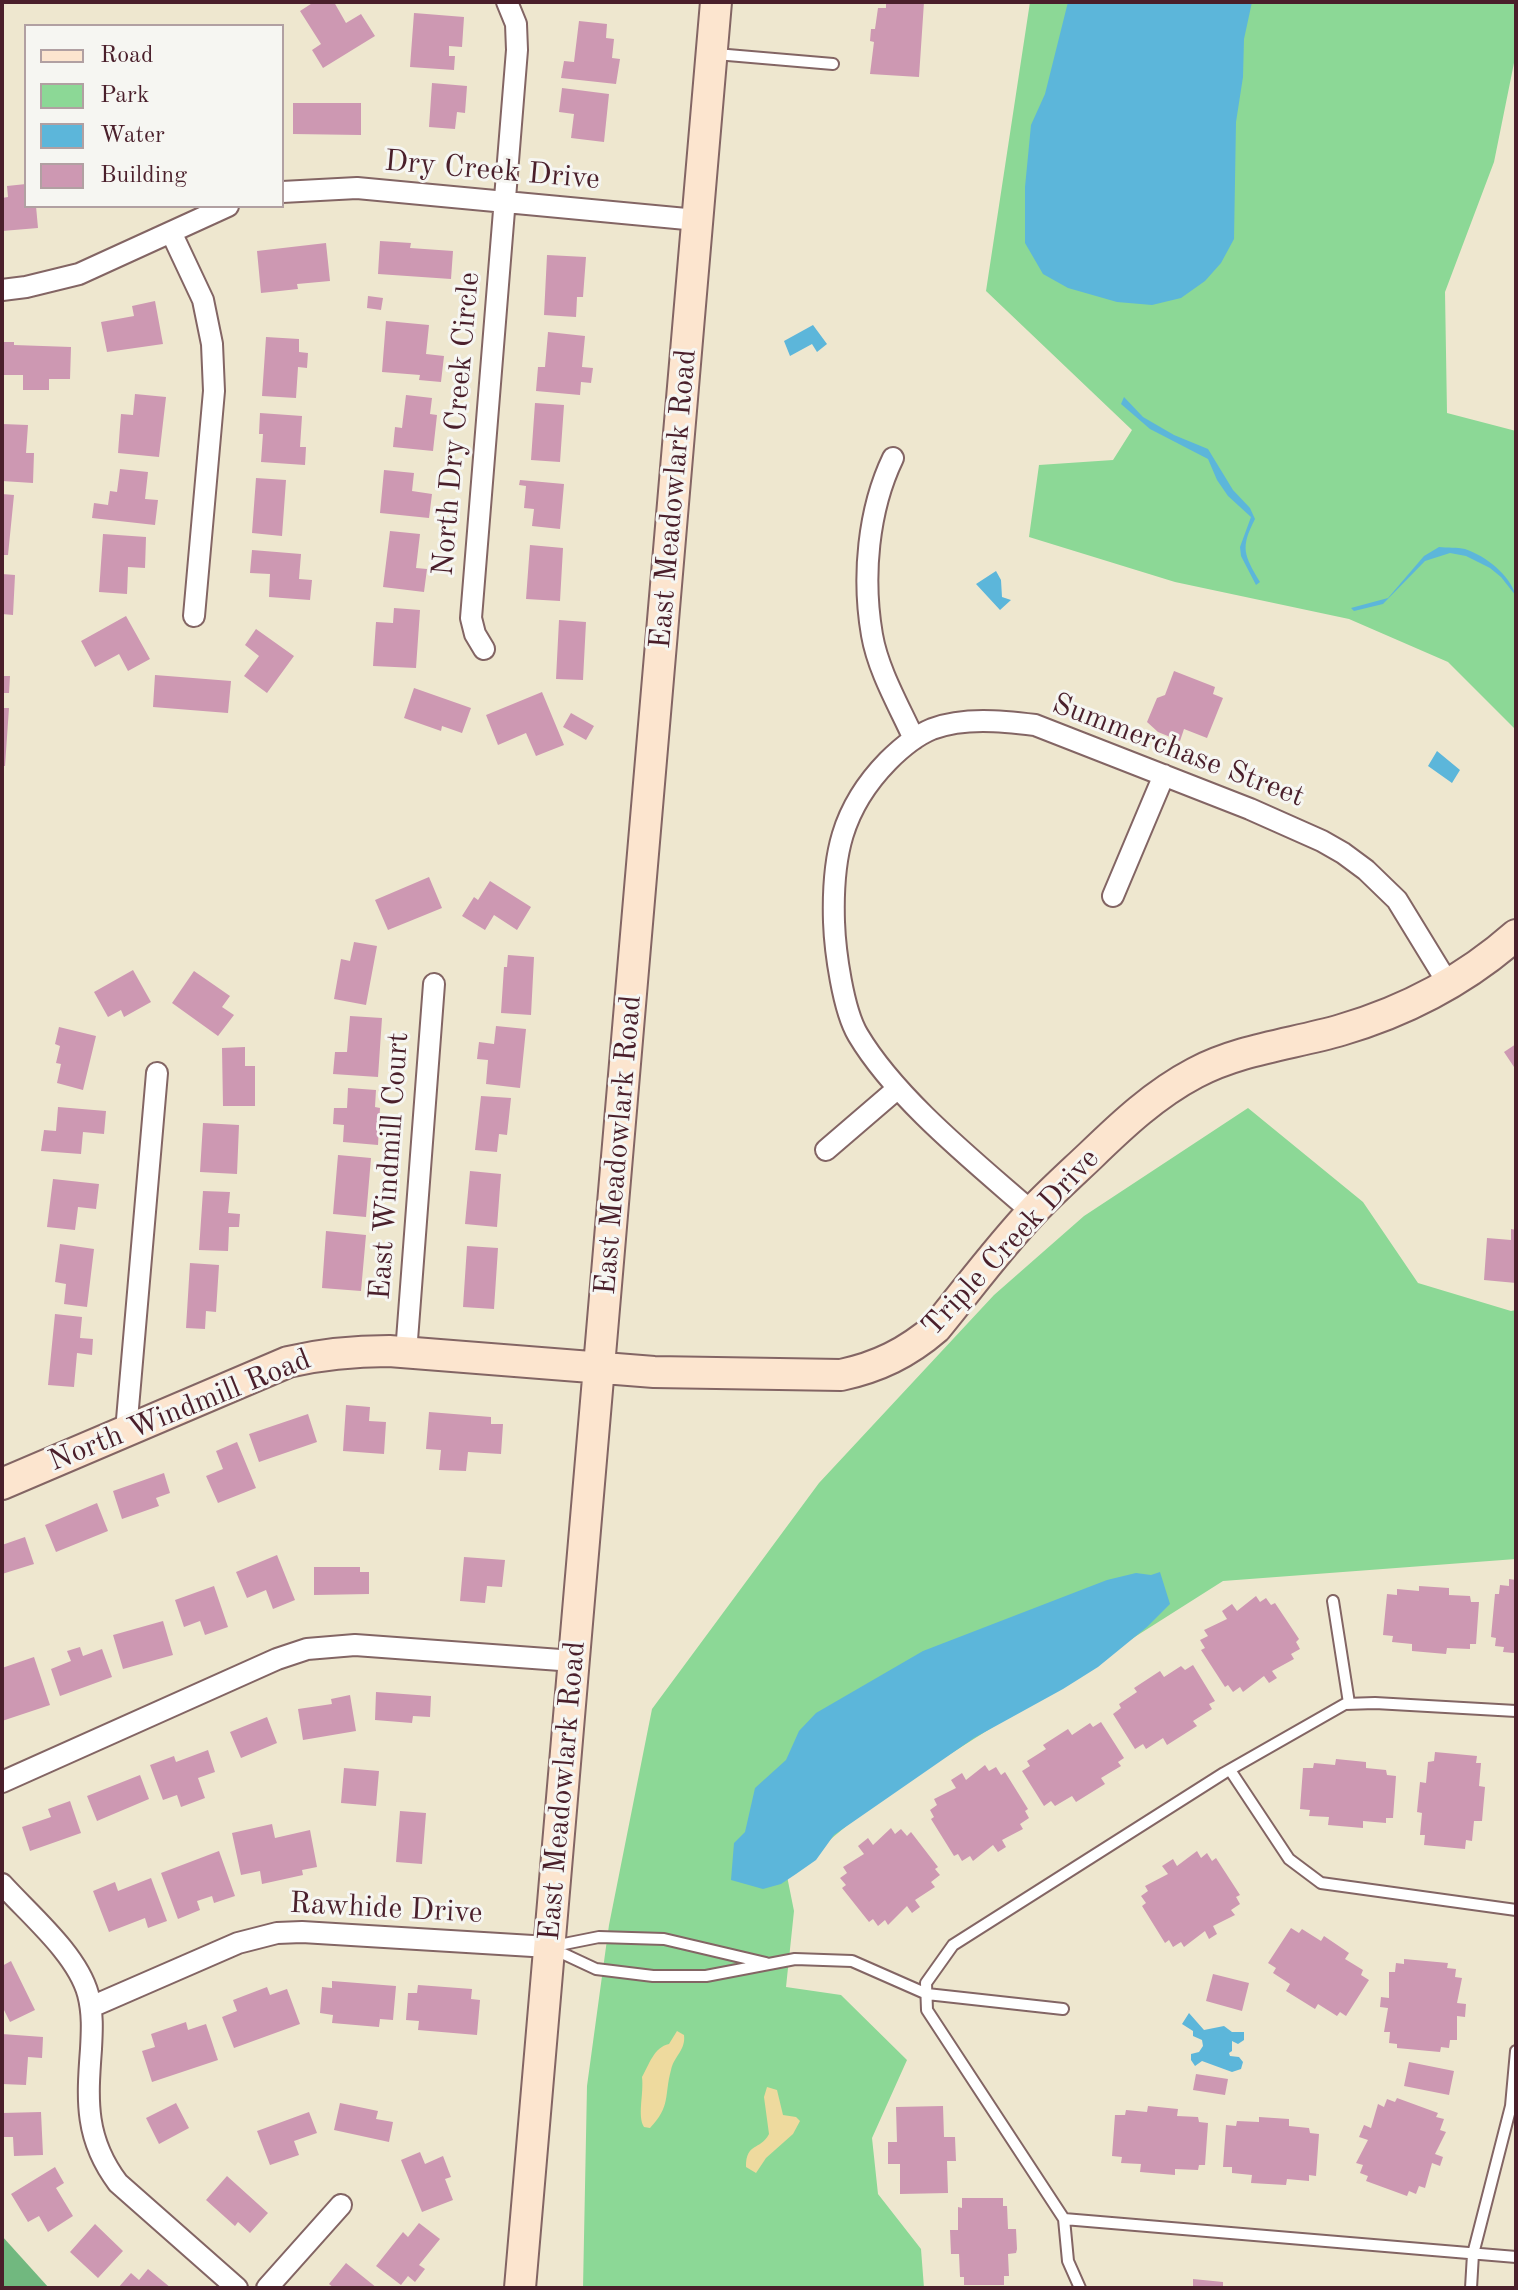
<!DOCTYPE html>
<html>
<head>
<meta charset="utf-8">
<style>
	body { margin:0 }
	#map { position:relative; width:1518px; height:2290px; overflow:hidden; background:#eee7cf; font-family:"Old Standard TT",serif }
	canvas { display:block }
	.frame { position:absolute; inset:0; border:4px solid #4a1f2b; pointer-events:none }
	.legend { position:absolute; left:24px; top:24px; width:260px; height:184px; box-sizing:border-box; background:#f6f6f2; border:2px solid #b1a0a2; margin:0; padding:10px 14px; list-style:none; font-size:24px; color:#4a1f2b }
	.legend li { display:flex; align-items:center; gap:16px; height:40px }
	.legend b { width:40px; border:2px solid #b1a0a2 }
</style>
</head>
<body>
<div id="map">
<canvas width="1518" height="2290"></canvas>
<div class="frame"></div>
<ul class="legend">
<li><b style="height:10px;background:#fce5cf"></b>Road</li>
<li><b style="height:22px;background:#8cd896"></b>Park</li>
<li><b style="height:22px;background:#5cb6da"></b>Water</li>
<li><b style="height:22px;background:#cd98b2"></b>Building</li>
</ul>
</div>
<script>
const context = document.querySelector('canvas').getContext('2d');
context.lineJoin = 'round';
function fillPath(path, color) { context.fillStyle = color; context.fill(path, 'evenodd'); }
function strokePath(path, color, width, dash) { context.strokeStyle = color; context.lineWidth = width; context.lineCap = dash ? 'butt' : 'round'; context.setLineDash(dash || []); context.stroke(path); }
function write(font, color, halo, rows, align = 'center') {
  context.font = font + ' "Old Standard TT",serif'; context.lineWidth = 6; context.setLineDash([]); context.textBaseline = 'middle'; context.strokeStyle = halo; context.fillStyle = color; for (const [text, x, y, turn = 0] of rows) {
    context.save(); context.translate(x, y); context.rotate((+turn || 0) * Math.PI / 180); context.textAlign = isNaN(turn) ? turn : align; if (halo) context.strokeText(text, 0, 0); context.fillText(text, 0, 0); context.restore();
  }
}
fillPath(new Path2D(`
	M1030,2H1516V53L1494,162L1445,292L1447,413L1516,431V730L1448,662L1349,619L1175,582L1029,537L1039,465L1113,460L1132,430L986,291Z
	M1248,1108L1363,1202L1418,1283L1511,1311L1516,1310V1559L1223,1581L876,1801L787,1876L794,1911L786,1987L841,1995L907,2060L872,2138L878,2194L921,2249L924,2288H583L587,2086L609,1925L652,1709L819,1483L994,1295L1084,1216Z`), '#8cd896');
fillPath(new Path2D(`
	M2,2236L49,2288H2Z`), '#71b87f');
fillPath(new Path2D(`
	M677,2031L684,2035C686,2050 674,2056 671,2070C664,2096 671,2106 650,2128L644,2127C637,2116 644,2094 642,2077C649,2065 654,2047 669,2044Z
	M767,2087L777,2090L783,2115L796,2117L800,2121L793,2134L766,2158L756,2173L746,2167C746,2142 760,2151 769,2134L764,2097Z`), '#eeda9e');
fillPath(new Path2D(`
	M1068,2H1252L1244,39L1243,77L1236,122L1234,239L1221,263L1205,281L1181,298L1152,305L1117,302L1068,288L1043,274L1025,243V187L1031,125L1045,94Z
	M813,325L827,344L817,352L812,344L790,356L784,341Z
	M1124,397L1143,417L1174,435L1208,449L1233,490L1250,508L1255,519C1240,548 1244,555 1260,582L1256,585L1241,556L1240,547L1251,517L1228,496L1217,480L1208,459L1150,429L1121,404Z
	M1439,547C1447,548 1457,547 1465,549C1486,556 1510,575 1516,596L1501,577L1490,568L1466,556L1450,553L1425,561L1383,604L1354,611L1351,608L1388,598L1424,556Z
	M996,571L1001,580L1002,597L1011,600L1000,610L976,584Z
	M1437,751L1460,770L1452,783L1428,766Z
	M1160,1572L1170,1604L1147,1627L1098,1667L1063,1689L974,1738L834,1835L816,1860L796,1874L781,1884L763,1889L731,1880L734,1843L745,1832L755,1788L786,1760L799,1731L816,1713L923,1651L1107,1580L1136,1573L1151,1575Z
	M1189,2013L1204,2030L1224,2026L1232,2032H1244V2040L1238,2044L1232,2041V2051L1229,2053L1230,2056L1239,2057L1243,2062L1241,2069L1232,2072L1202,2061L1195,2066L1191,2060V2054L1199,2052L1203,2046L1202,2040L1193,2036V2031L1182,2024Z`), '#5cb6da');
fillPath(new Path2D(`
	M314,2H334L346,23L361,14L375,36L323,68L312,50L321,44L300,11Z
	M886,2H924L919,77L870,74L874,42L870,41L871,29H875L878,8H886Z
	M414,13L464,17L462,47L449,46V56H455L454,70L410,67Z
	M579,21L607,24L606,38L614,39L612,58L620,59L616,84L561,78L564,61L574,62Z
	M432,83L467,86L465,113L457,112L455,129L429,127Z
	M562,88L609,94L604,142L571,138L574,114L559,112Z
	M293,103H361V135L293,134Z
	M26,184V206H36L38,228L2,231V198L8,197L7,186Z
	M380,241L411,243L410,248L453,251L451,279L378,274Z
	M326,243L330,281L297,284L298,289L261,293L257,251Z
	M547,255L586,257L583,297H577L576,317L544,315Z
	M368,296L383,298L381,310L367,308Z
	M155,301L163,344L107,352L101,322L134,316L132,306Z
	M386,321L429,325L426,354L444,356L441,382L419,380L420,375L382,372Z
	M548,332L585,336L582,367L593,368L591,383L581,382L580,395L536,391L538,367H545Z
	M266,337L299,339V352L308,353L307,368L298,367L296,398L262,396Z
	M2,342H14V345L71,347L70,379H49V390H23V375H2Z
	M135,394L166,397L159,457L118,453L121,414L133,415Z
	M406,395L432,398L430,414L437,415L433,451L393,447L395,427L402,428Z
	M535,403L564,405L560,462L531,460Z
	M260,413L302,416L300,447H306L305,465L261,462L263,434H259Z
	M2,424L28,425L26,453H34L33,483L2,481Z
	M120,469L148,472L145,499L158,500L155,525L92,518L94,503L108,505L110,491L117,492Z
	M384,470L414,473L412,491L432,494L429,518L380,513Z
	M256,478L286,480L282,536L252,533Z
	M520,480L564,484L560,529L532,526L534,509L524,508L526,486L519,485Z
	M2,494L14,495L8,555H2Z
	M390,531L420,534L416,568L427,569L424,592L383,587Z
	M103,534L146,537L145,568L128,567L127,594L99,592Z
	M530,545L563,548L560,601L526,599Z
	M252,550L301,554L299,579L312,580L310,600L269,597L270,574L250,573Z
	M2,574L15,575L13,615L2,614Z
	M394,608L420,610L416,668L373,666L376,622L393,623Z
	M126,616L150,659L128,671L119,654L95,667L81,641Z
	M559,620L586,622L583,680L556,679Z
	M256,629L294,656L267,693L244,676L259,656L245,645Z
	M1174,671L1215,687L1213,694L1223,698L1207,738L1184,729L1180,741L1158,732L1147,722L1157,698L1165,695Z
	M155,675L231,681L228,713L153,707Z
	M2,676H10L9,693H2Z
	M414,688L471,708L462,733L442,726L441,731L404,718Z
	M542,692L564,745L536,756L526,733L498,745L486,715Z
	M2,708H9L5,766H2Z
	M571,713L594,726L586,740L563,727Z
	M429,877L442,908L388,930L375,900Z
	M490,881L531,907L517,930L494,915L485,930L462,916L474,897L478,900Z
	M354,942L377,946L366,1005L334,999L341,959L350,961Z
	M508,955L534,957L531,1015L501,1013L504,967H507Z
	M133,970L151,1002L124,1017L121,1010L108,1017L94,992Z
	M194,971L230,996L222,1007L234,1015L218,1036L172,1003Z
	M350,1016L382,1018L378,1077L333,1074L335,1052H347Z
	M496,1026L526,1029L520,1088L486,1084L488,1060L477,1059L479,1042L494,1044Z
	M59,1027L96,1036L83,1090L57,1083L61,1064L56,1063L60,1046L55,1044Z
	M1516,1044V1070L1504,1052Z
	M245,1047V1066H255V1106H223L222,1048Z
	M348,1088L376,1090L375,1107L380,1108L378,1145L343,1142L344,1125L333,1124L334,1108H347Z
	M481,1096L511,1098L507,1135L499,1134L497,1152L475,1150Z
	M58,1107L106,1111L104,1134L83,1132L81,1154L41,1151L44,1130L56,1131Z
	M203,1123L239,1125L237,1174L200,1172Z
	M338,1155L371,1158L366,1217L333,1214Z
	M470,1171L501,1174L497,1227L465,1224Z
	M53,1179L99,1184L96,1209L78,1207L75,1230L47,1227Z
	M203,1191L230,1192L228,1213L240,1214L239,1227H229L228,1251L199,1250Z
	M1511,1229L1516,1230V1283L1484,1280L1487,1238L1511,1240Z
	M326,1231L366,1235L361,1291L322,1288Z
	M60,1244L94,1249L87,1307L64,1304L66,1284L55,1282Z
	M467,1246L498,1248L494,1309L463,1307Z
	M190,1263L219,1265L216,1312L206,1311L205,1329L186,1328Z
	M55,1314L82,1317L80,1338L93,1339L92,1355L77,1353L74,1387L48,1385Z
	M346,1405L370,1407L369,1421L386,1422L384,1454L343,1451Z
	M429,1412L491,1417V1424H503L501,1454L468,1452L466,1471L439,1470L441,1450L426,1449Z
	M308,1414L317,1442L259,1462L249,1434Z
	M237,1442L256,1488L218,1503L206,1476L223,1469L216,1451Z
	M164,1473L170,1493L156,1498L159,1506L122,1519L113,1491Z
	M97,1503L108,1531L56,1552L45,1525Z
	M25,1537L34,1564L2,1574V1545Z
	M277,1555L295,1600L273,1609L266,1590L247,1598L236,1572Z
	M464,1557L505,1560L502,1587L487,1586L485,1603L460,1601Z
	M314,1567H360V1572H369V1594L314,1595Z
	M1509,1579L1516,1580L1514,1653L1503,1652L1504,1647L1495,1646L1496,1638L1491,1637L1495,1594H1499L1500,1585L1509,1586Z
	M214,1586L228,1627L205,1635L200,1621L184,1627L175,1600Z
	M1419,1586L1449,1588V1595L1470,1596L1471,1602H1479L1476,1644H1470V1649L1447,1648L1446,1654L1412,1651V1644L1392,1642L1393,1636L1383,1635L1387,1594L1397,1595V1589L1419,1591Z
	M1256,1596L1260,1602L1266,1598L1271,1605L1275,1603L1299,1639L1296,1642L1300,1649L1291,1654L1294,1659L1272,1671L1277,1678L1269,1683L1264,1676L1243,1692L1240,1687L1233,1692L1228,1685L1225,1687L1201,1650L1205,1648L1200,1640L1208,1636L1204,1630L1227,1619L1222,1611L1232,1604L1237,1611Z
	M163,1621L173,1655L123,1669L113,1635Z
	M80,1647L83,1656L102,1649L112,1677L60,1696L51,1669L71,1661L67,1651Z
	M34,1657L50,1705L2,1721V1668Z
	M1193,1665L1215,1701L1209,1704L1212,1709L1193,1721L1197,1726L1167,1745L1163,1738L1146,1749L1143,1744L1135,1749L1113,1714L1121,1708L1119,1704L1137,1692L1134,1688L1160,1671L1164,1677L1181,1666L1185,1670Z
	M376,1692L431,1696L430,1717L413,1716L412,1723L375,1720Z
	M350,1695L356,1731L303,1740L298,1709L332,1704L331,1699Z
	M267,1717L277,1743L241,1758L230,1732Z
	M1101,1722L1124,1758L1118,1762L1121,1766L1101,1778L1105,1784L1076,1802L1072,1796L1055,1806L1051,1801L1044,1806L1022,1771L1030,1766L1027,1761L1046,1749L1043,1745L1068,1729L1072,1735L1090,1723L1093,1727Z
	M208,1750L215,1772L198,1778L205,1798L181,1807L177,1795L163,1800L150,1765L174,1756L176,1762Z
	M1435,1752L1477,1756L1476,1763H1481L1479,1786L1485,1787L1482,1821H1474L1472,1841L1466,1840L1465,1849L1424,1845L1425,1835H1420L1422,1813L1417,1812L1420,1782L1426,1783L1428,1762L1434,1761Z
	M1336,1759L1366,1762V1768L1386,1770L1387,1775L1396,1776L1393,1818H1386V1823L1363,1821V1828L1328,1825L1329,1817L1309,1816L1310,1810L1300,1809L1303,1768H1313L1314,1763L1335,1765Z
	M985,1765L989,1771L996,1767L1001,1775L1005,1772L1028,1809L1025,1811L1029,1818L1020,1824L1023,1829L1002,1840L1006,1847L998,1852L993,1845L973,1861L970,1856L962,1861L958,1854L954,1856L931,1819L934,1817L930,1810L937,1805L934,1799L956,1788L951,1780L962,1773L966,1780Z
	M344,1768L379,1771L376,1806L341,1803Z
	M140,1775L149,1799L97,1821L87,1796Z
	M70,1801L81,1833L30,1851L22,1827L51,1817L48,1809Z
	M400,1811L426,1813L422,1864L396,1862Z
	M272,1824L275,1838L310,1830L317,1867L302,1870L303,1875L262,1884L260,1871L241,1875L232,1833Z
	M891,1828L895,1834L901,1829L907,1836L911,1832L938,1867L935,1869L940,1875L931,1882L935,1887L915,1900L920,1907L912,1913L907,1906L888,1925L885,1920L878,1926L873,1919L869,1922L842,1888L846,1885L840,1878L847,1873L843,1867L864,1854L858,1846L868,1838L873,1845Z
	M219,1851L235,1896L214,1903L212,1896L197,1901L200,1910L178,1919L161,1873Z
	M1197,1851L1201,1858L1207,1853L1212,1861L1216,1858L1240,1895L1236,1897L1240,1904L1231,1910L1235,1915L1213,1926L1217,1934L1209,1939L1205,1931L1184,1947L1181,1942L1173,1947L1169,1940L1165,1943L1142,1906L1146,1903L1141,1896L1148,1891L1145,1886L1168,1874L1162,1866L1173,1859L1177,1866Z
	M151,1878L167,1921L148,1928L145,1918L109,1932L93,1891L115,1882L118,1891Z
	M1291,1928L1299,1933L1302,1929L1321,1941L1324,1936L1349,1953L1345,1959L1363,1970L1361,1975L1369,1980L1346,2016L1340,2012L1337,2016L1318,2004L1315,2009L1286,1991L1290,1984L1273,1973L1276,1968L1268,1963Z
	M1404,1959L1448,1963L1447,1968L1456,1969L1455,1977L1462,1978L1457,2003L1466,2004L1465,2017L1457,2016V2040H1450L1449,2048L1441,2047L1440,2052L1397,2048V2044L1389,2043L1390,2032H1384L1388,2008L1380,2007L1381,1997L1389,1998V1972H1395L1396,1963L1404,1964Z
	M11,1961L35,2010L10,2022L2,2006V1966Z
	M1213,1974L1249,1983L1242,2011L1206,2001Z
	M332,1981L396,1986L393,2020L380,2019L379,2027L332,2023L333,2015L320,2013L322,1987L332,1988Z
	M418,1985L472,1989L471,1999L480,2000L477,2035L418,2030L419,2021L406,2020L408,1993H417Z
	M267,1987L270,1995L287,1989L300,2024L234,2048L222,2017L237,2011L233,2000Z
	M186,2022L188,2030L206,2024L218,2060L152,2082L142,2051L155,2047L151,2034Z
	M2,2034L43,2037L42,2058L28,2057L26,2085L2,2084Z
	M1409,2062L1454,2071L1449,2095L1404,2086Z
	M1196,2074L1228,2079L1225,2095L1193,2090Z
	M1397,2098L1438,2113L1436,2117L1444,2119L1440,2130L1446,2132L1435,2154L1443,2157L1440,2166L1432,2163L1425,2188L1419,2186L1416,2194L1409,2191L1407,2196L1366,2181L1368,2176L1360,2173L1363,2165L1356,2163L1368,2140L1359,2137L1364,2125L1371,2128L1378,2104L1384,2107L1387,2099L1395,2102Z
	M176,2103L189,2128L159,2144L146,2118Z
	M340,2103L378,2111L376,2119L393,2122L389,2142L334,2130Z
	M943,2106L944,2137H955L956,2161H947L948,2193L900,2194V2164H888V2142H897L896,2107Z
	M1148,2106L1178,2109L1177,2116L1198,2117L1199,2122L1208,2123L1205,2165H1199L1198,2170L1175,2169V2175L1140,2172L1141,2164L1121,2163L1122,2157L1112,2156L1115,2115H1125L1126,2110L1147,2112Z
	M41,2112L43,2155L14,2156L13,2137H2V2113Z
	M309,2112L317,2133L294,2141L299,2155L270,2165L257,2131Z
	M1259,2117L1289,2119V2126L1309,2128L1310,2133L1319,2134L1316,2176L1309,2175V2181L1287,2179L1286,2185L1251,2183L1252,2175L1232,2173V2167H1223L1226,2125L1236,2126L1237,2121L1259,2122Z
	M420,2152L425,2164L443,2156L451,2177L445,2179L453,2200L422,2212L401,2160Z
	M55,2167L64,2183L56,2188L73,2216L48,2232L39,2216L28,2222L11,2194Z
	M227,2176L268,2213L250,2233L238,2222L235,2226L206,2200Z
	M962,2198H1003V2206H1007L1008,2229H1016L1017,2249L1016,2253L1008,2254L1009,2276H1004V2285H964V2277H960L959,2254H951L950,2230H958V2207L962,2208Z
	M419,2223L440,2239L419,2265L425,2269L415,2282L408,2276L401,2285L376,2266L403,2232L408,2237Z
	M95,2224L123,2251L98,2278L70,2252Z
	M346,2263L377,2288H334L329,2284Z
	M148,2269L171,2288H118L131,2273L139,2280Z
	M1193,2279L1223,2282V2288H1193Z`), '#cd98b2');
const lane = new Path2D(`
	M716,54L833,64
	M1333,1601L1349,1703
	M1230,1770L1289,1859L1321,1883L1516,1910
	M554,1946L599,1937L664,1939L766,1963
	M551,1948L596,1969L653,1976H706L795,1959L852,1961L927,1994L1063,2009
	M1064,2219L1516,2257
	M1080,2288L1068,2261L1064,2219L927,2010L926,1983L953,1945L1224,1773L1345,1704L1375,1703L1516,1711
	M1471,2288L1473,2254L1511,2106L1516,2051`);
const street = new Path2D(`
	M282,192L357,188L697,220
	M171,232L203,300L212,344L214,391L194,616
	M2,290L26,287L79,274L228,206
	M893,458C868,510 862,577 872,635C878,670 899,706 914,739
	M484,649L475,634L471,618L517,50L516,24L507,2
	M1113,896L1164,775
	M826,1150L897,1089
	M1032,1212C975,1162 896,1099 858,1035C843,1010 835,951 834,922C832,857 841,809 888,761C901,748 915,736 932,729C964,717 1002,721 1035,725L1250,809L1322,841L1343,853L1366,870L1397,900L1449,985
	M406,1353L434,984
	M126,1431L157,1073
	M2,1782L277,1659L307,1649L355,1645L574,1661
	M2,1884C30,1915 77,1954 88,1994C93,2013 92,2031 91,2049C87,2102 85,2139 118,2183L237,2288
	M91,2007L238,1943L277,1933L302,1932L549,1947
	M267,2288L341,2205`);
const secondary = new Path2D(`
	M2,1484L288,1362C322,1354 353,1351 389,1351L654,1372L841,1375C878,1367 907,1353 936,1328C968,1289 998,1248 1033,1211C1051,1192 1071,1174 1090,1156C1122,1125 1155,1094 1195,1073C1240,1049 1293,1044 1341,1030C1406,1011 1465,980 1516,935
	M520,2288L716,2`);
strokePath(lane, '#836564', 14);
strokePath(street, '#836564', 24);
strokePath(secondary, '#836564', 34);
strokePath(lane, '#fff', 10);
strokePath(street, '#fff', 20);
strokePath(secondary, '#fce5cf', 30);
write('30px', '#4a1f2b', '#f6f6f2', [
	["Dry Creek Drive",492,171,5],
	["North Dry Creek Circle",457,424,-85],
	["East Meadowlark Road",674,499,-85],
	["Summerchase Street",1178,751,21],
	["East Meadowlark Road",619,1145,-85],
	["East Windmill Court",390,1166,-86],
	["Triple Creek Drive",1011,1243,-47],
	["North Windmill Road",180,1411,-22],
	["East Meadowlark Road",563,1791,-85],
	["Rawhide Drive",386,1909,3]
]);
</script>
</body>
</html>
